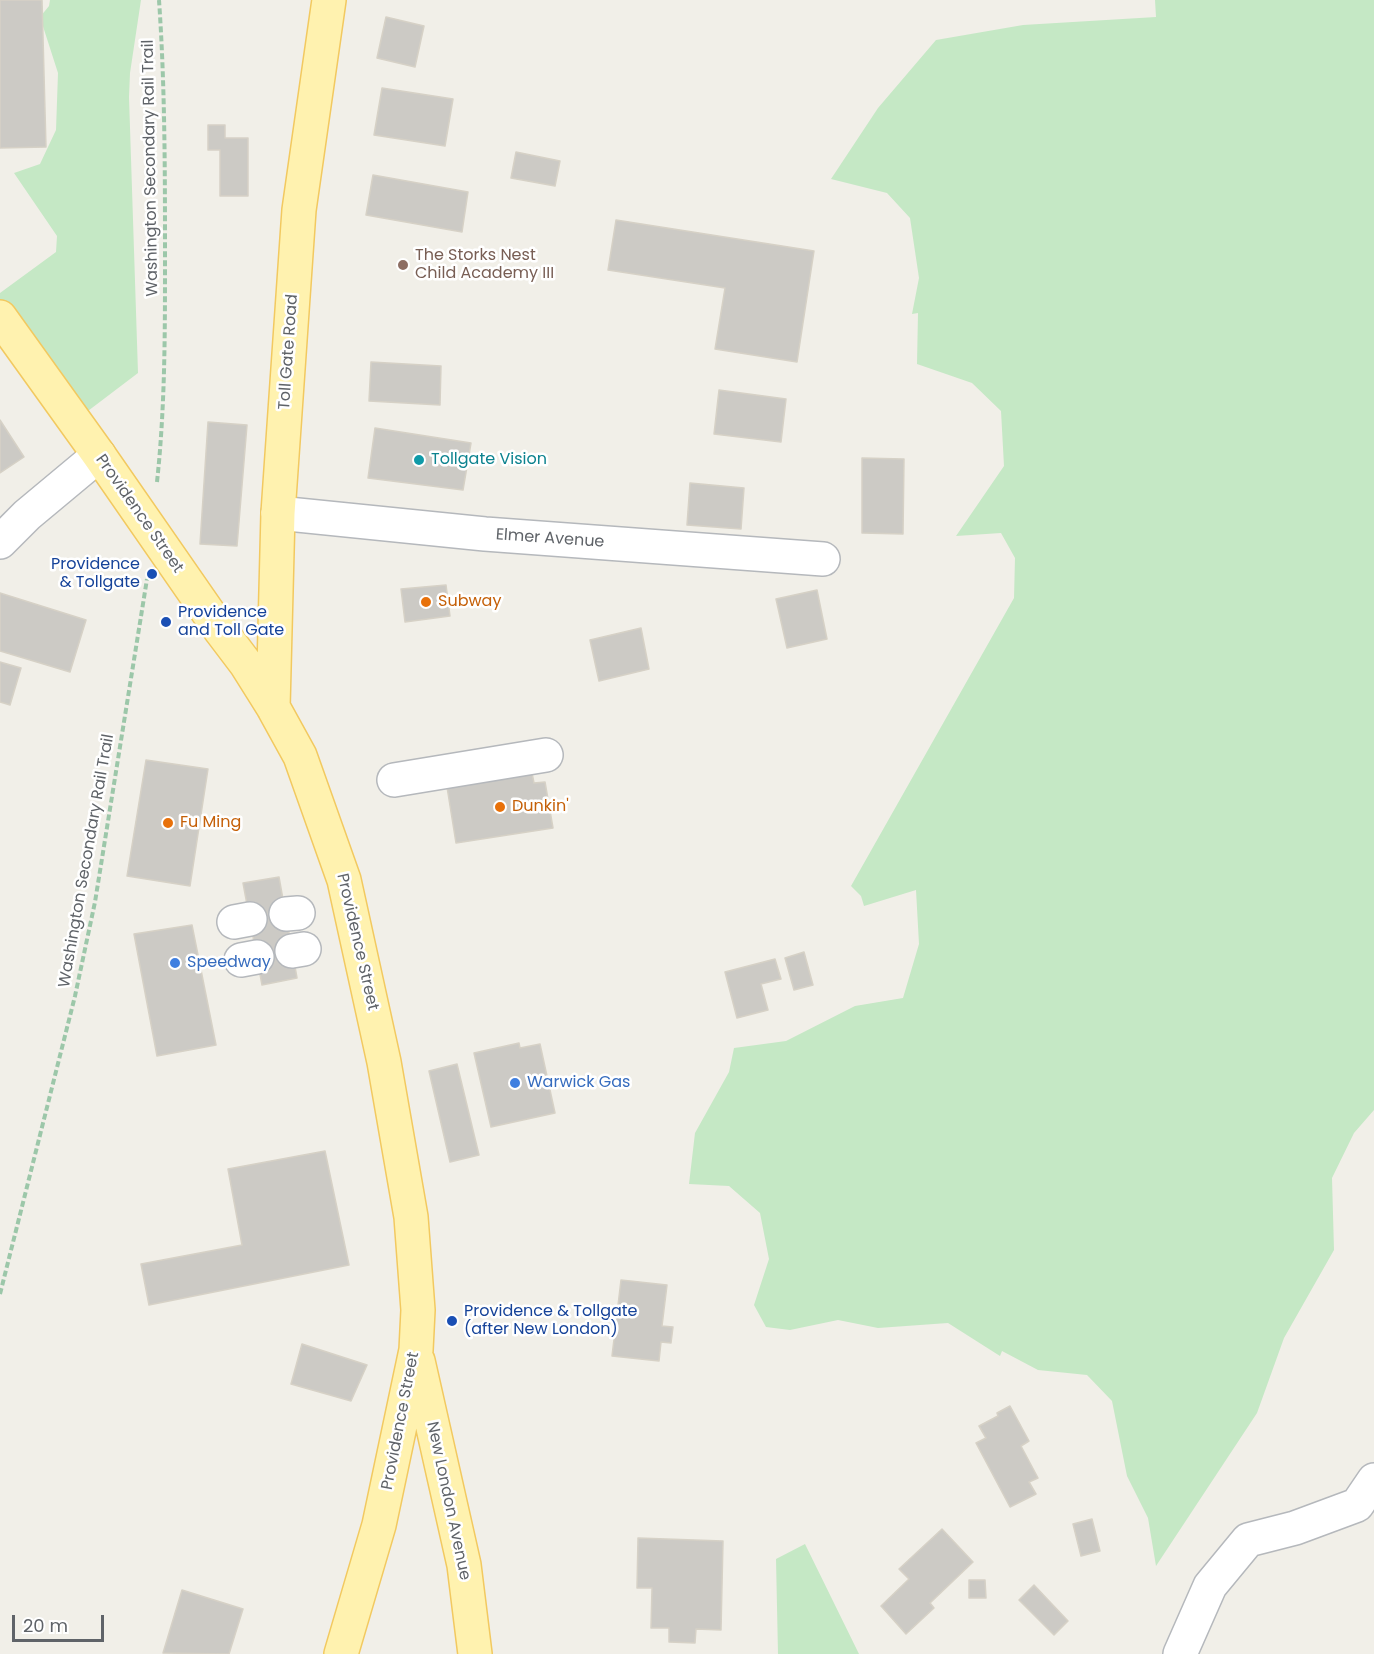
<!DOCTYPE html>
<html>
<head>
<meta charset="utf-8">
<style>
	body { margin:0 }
	#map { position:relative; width:1374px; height:1654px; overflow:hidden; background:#f1efe8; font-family:Poppins,sans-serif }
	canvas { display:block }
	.scale { position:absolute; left:12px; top:1615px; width:92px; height:27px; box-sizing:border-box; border:3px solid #5f6368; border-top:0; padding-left:8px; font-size:18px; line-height:21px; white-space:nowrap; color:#5f6368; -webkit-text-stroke:4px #fff; paint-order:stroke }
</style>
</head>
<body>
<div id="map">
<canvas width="1374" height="1654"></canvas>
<div class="scale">20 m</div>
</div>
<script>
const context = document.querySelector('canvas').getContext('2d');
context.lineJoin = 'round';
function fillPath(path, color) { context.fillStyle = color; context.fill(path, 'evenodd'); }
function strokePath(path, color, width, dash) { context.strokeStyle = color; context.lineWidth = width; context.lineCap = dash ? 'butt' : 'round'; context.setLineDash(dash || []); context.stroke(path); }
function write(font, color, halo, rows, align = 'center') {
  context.font = font + ' Poppins,sans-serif'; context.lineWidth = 5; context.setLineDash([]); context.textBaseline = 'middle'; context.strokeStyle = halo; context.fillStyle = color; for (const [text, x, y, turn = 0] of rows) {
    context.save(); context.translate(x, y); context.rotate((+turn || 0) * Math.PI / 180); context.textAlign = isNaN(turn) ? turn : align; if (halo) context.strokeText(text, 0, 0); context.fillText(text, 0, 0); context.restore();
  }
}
fillPath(new Path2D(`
	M50,0H141L130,73L129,97L138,373L80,417L0,310V293L56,252L57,236L14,173L40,164L56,130L58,73L40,17L49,6Z
	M1155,0H1374V1110L1354,1133L1332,1178L1334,1250L1284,1338L1257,1413L1156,1566L1148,1518L1127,1476L1112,1401L1087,1375L1038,1370L1002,1351L1000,1356L948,1323L878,1328L838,1320L790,1330L766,1327L754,1305L769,1259L760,1213L729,1186L689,1184L695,1133L729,1072L734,1048L786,1041L855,1006L903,998L919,944L916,890L864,906L861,896L851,886L1014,598L1015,558L1001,533L956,536L1004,466L1001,411L972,383L917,364L918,313L912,314L919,278L910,218L887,193L831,179L878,108L936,40L1023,25L1156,17Z
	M805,1544L859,1654H778L776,1559Z`), '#c5e8c5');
const building = new Path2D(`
	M0,0H42L46,147L0,148Z
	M386,17L424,26L415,67L377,58Z
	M382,88L453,99L445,146L374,135Z
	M208,125H225V138H248V196H220V150H208Z
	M516,152L560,161L555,186L511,178Z
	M373,175L468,192L462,232L366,215Z
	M616,220L814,251L797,362L715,349L725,288L608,270Z
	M371,362L441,366L440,405L369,401Z
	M719,390L786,399L781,442L714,434Z
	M0,420L24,457L0,473Z
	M208,422L247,425L237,546L200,544Z
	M375,428L471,443L463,490L368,478Z
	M862,458L904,459L903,534L862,533Z
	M690,483L744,488L741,529L687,525Z
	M446,585L450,616L405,622L401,589Z
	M817,590L827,639L787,648L776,599Z
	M0,593L86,620L70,672L0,651Z
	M641,628L649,669L599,681L590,640Z
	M0,662L21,668L10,705L0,702Z
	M146,760L208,769L190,886L127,876Z
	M532,773L534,783L545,782L553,828L456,843L447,787Z
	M279,877L297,978L262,985L243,883Z
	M192,925L216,1045L157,1056L134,934Z
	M804,952L813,985L794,990L785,958Z
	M775,959L781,979L761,984L768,1010L737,1018L725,972Z
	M519,1043L520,1048L540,1044L555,1113L491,1127L474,1053Z
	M457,1064L479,1155L450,1162L429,1071Z
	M325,1151L349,1265L149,1305L141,1264L242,1245L228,1169Z
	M621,1280L667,1285L662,1326L673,1327L671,1343L661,1342L659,1361L612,1356Z
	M302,1344L367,1365L351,1401L291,1384Z
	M1010,1406L1029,1441L1021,1446L1038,1478L1029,1482L1036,1494L1010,1507L976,1443L986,1438L979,1426L998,1416L997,1413Z
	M1092,1519L1100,1551L1081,1556L1073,1524Z
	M942,1529L973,1562L930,1603L934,1608L906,1634L881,1606L909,1579L899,1569Z
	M638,1538L723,1541L721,1630L696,1629L695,1643L669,1642V1628H651L652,1588H637Z
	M969,1580H985L986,1598H969Z
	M1034,1585L1068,1621L1054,1635L1019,1600Z
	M182,1590L243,1609L229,1654L163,1653Z`);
fillPath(building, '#cccac5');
strokePath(building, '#d6d1c6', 1.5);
const minor = new Path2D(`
	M278,513L485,534L823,559
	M0,542L27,515L99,455
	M394,780L546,755
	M286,914L298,913
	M234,922L250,919
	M292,951L304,949
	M241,960L257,957
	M1180,1654L1210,1586L1248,1540L1295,1528L1357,1505L1374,1480`);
const major = new Path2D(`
	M0,317L99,455L221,631L246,664L273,707L300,756L344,880L384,1062L411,1217L418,1310L416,1350L379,1525L341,1654
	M273,707L278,513L299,210L329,0
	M418,1361L464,1565L475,1654`);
strokePath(minor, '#b5b8bc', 36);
strokePath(major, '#f2c960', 36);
strokePath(new Path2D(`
	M157,482C165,408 165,334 165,259C165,173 165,86 159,0
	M0,1294L75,996L95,902L147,579`), '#9cc7a9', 4, [6, 3]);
strokePath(minor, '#fff', 33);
strokePath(major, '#fff2af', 33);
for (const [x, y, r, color] of [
	[403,265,6,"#8d6e63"],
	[419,460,6,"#0f9aa8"],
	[152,574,6,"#1a4fb4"],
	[426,602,6,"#e8710a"],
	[166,622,6,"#1a4fb4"],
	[500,807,6,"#e8710a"],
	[168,823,6,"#e8710a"],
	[175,963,6,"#3f7fe0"],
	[515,1083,6,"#3f7fe0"],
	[452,1321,6,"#1a4fb4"]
]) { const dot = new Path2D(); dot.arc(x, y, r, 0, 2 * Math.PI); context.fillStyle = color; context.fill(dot); strokePath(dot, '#fff', 2); }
write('16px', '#5f6368', '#fff', [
	["Washington Secondary Rail Trail",151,168,-91],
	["Toll Gate Road",289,352,-86],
	["Providence Street",139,514,55],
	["Elmer Avenue",550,539,4],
	["Washington Secondary Rail Trail",87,861,-80],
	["Providence Street",357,942,77],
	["Providence Street",401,1421,-79],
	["New London Avenue",448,1501,78]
]);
write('16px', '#785e54', '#fff', [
	["The Storks Nest",415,256],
	["Child Academy III",415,274]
], 'left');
write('16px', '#0d838f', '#fff', [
	["Tollgate Vision",431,460]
], 'left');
write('16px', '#164399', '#fff', [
	["Providence",140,565,"right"],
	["& Tollgate",140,583,"right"],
	["Providence",178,613],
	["and Toll Gate",178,631],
	["Providence & Tollgate",464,1312],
	["(after New London)",464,1330]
], 'left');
write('16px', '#c56008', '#fff', [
	["Subway",438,602],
	["Dunkin'",512,807],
	["Fu Ming",180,823]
], 'left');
write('16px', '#366cbe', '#fff', [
	["Speedway",187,963],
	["Warwick Gas",527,1083]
], 'left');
</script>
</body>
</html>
